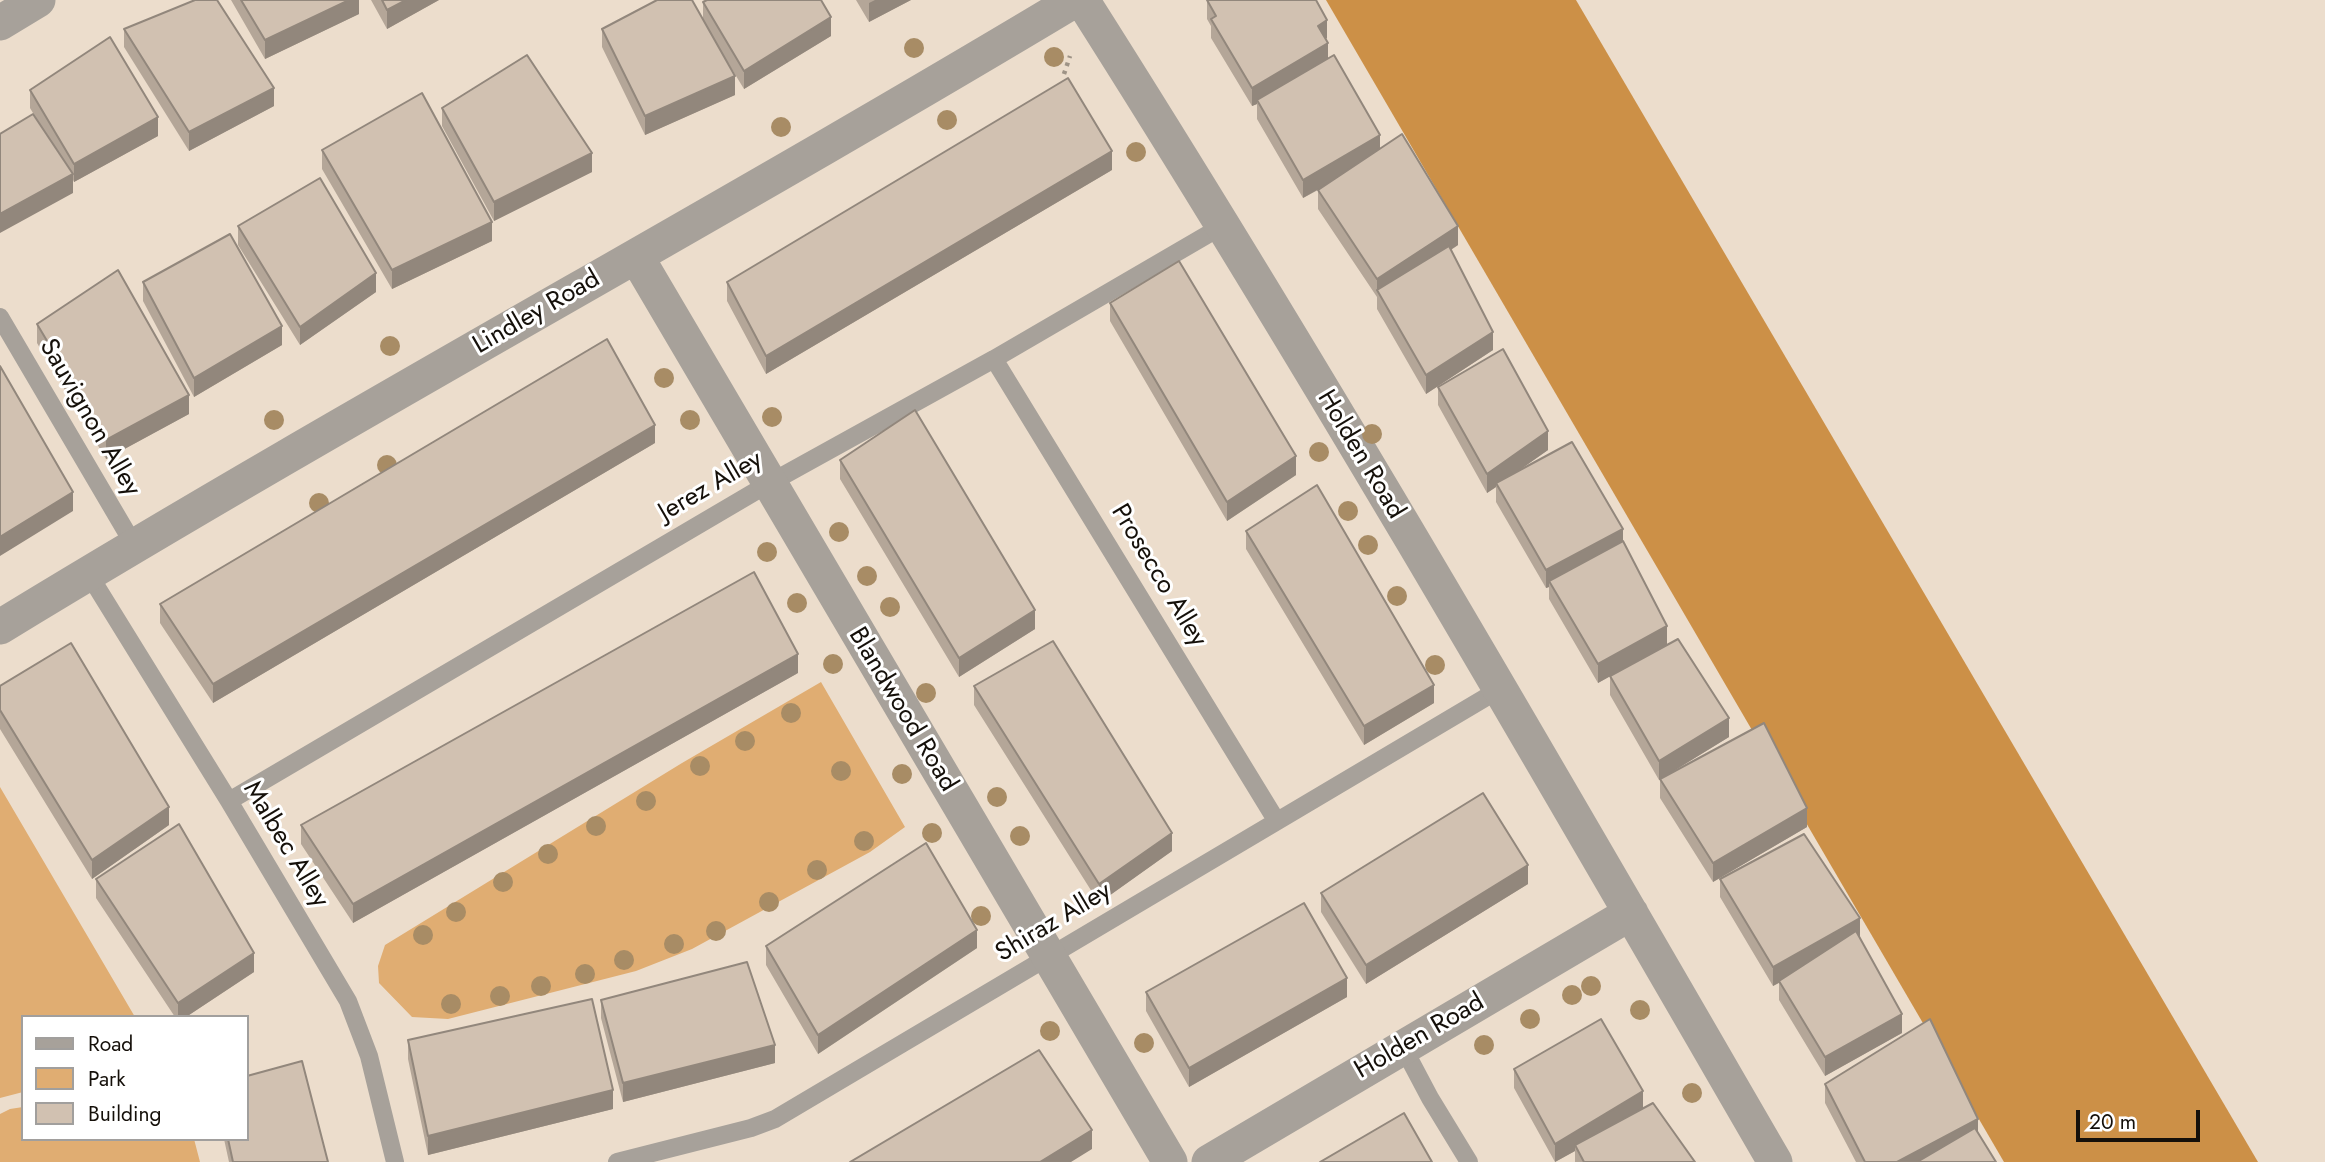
<!DOCTYPE html>
<html>
<head>
<meta charset="utf-8">
<style>
	body { margin:0 }
	#map { position:relative; width:2325px; height:1162px; overflow:hidden; background:#ecddcc; font-family:Jost,sans-serif }
	canvas { display:block }
	.legend { position:absolute; left:21px; top:1015px; width:228px; height:126px; box-sizing:border-box; background:#fff; border:2px solid #a19f9d; margin:0; padding:9px 12px; list-style:none; font-size:21px; color:#15100a }
	.legend li { display:flex; align-items:center; gap:14px; height:35px }
	.legend b { width:35px; border:2px solid #a19f9d }
	.scale { position:absolute; left:2076px; top:1110px; width:124px; height:32px; box-sizing:border-box; border:4px solid #15100a; border-top:0; padding-left:9px; font-size:21px; line-height:24px; white-space:nowrap; color:#15100a; -webkit-text-stroke:5px #fff; paint-order:stroke }
</style>
</head>
<body>
<div id="map">
<canvas width="2325" height="1162"></canvas>
<ul class="legend">
<li><b style="height:9px;background:#a7a19a"></b>Road</li>
<li><b style="height:19px;background:#e0ad72"></b>Park</li>
<li><b style="height:19px;background:#d1c1b1"></b>Building</li>
</ul>
<div class="scale">20 m</div>
</div>
<script>
const context = document.querySelector('canvas').getContext('2d');
context.lineJoin = 'round';
function fillPath(path, color) { context.fillStyle = color; context.fill(path, 'evenodd'); }
function strokePath(path, color, width, dash) { context.strokeStyle = color; context.lineWidth = width; context.lineCap = dash ? 'butt' : 'round'; context.setLineDash(dash || []); context.stroke(path); }
function write(font, color, halo, rows, align = 'center') {
  context.font = font + ' Jost,sans-serif'; context.lineWidth = 6; context.setLineDash([]); context.textBaseline = 'middle'; context.strokeStyle = halo; context.fillStyle = color; for (const [text, x, y, turn = 0] of rows) {
    context.save(); context.translate(x, y); context.rotate((+turn || 0) * Math.PI / 180); context.textAlign = isNaN(turn) ? turn : align; if (halo) context.strokeText(text, 0, 0); context.fillText(text, 0, 0); context.restore();
  }
}
fillPath(new Path2D(`
	M821,682L905,827L870,852L692,949L636,971L448,1019L412,1017L379,983L378,966L385,945L682,763Z
	M0,787L135,1017H23V1092L0,1098Z
	M23,1107V1139H194L200,1162H0V1114L10,1109Z`), '#e0ad72');
fillPath(new Path2D(`
	M1326,0H1576L2258,1162H2004Z`), '#cc9047');
strokePath(new Path2D(`
	M1064,74L1070,56`), '#9e9386', 4.5, [3.5, 5]);
strokePath(new Path2D(`
	M0,317L134,545
	M994,359L1276,820
	M88,573L229,801L348,1001L369,1056L395,1162
	M229,801L768,484L994,359L1224,225
	M1403,1047L1430,1098L1469,1162
	M617,1162L751,1128L775,1119L1500,689`), '#a7a19a', 18);
strokePath(new Path2D(`
	M1082,0C1324,381 1549,772 1775,1162
	M0,23L38,0
	M636,256L1170,1162
	M0,627C354,411 719,214 1075,0
	M1209,1162L1631,913`), '#a7a19a', 35);
context.fillStyle = '#a88c65';
for (const [x, y] of [
	[914,48],
	[1054,57],
	[947,120],
	[781,127],
	[1136,152],
	[390,346],
	[664,378],
	[772,417],
	[274,420],
	[690,420],
	[1372,434],
	[1319,452],
	[387,465],
	[319,503],
	[1348,511],
	[839,532],
	[1368,545],
	[767,552],
	[867,576],
	[1397,596],
	[797,603],
	[890,607],
	[833,664],
	[1435,665],
	[926,693],
	[791,713],
	[745,741],
	[700,766],
	[841,771],
	[902,774],
	[997,797],
	[646,801],
	[596,826],
	[932,833],
	[1020,836],
	[864,841],
	[548,854],
	[817,870],
	[503,882],
	[769,902],
	[456,912],
	[981,916],
	[716,931],
	[423,935],
	[674,944],
	[624,960],
	[585,974],
	[541,986],
	[1591,986],
	[1572,995],
	[500,996],
	[451,1004],
	[1640,1010],
	[1530,1019],
	[1050,1031],
	[1144,1043],
	[1484,1045],
	[1692,1093]
]) { context.beginPath(); context.arc(x, y, 10, 0, 2 * Math.PI); context.fill(); }
fillPath(new Path2D(`
	M231,0H359V14L265,59Z
	M371,0H439L387,29Z
	M856,0H911L869,22Z
	M1207,0L1327,38L1326,39L1328,58L1380,148L1458,245L1451,250L1493,350L1426,394L1377,309V297L1318,209V190L1303,198L1257,119V104L1252,106L1211,38V26L1207,19Z
	M703,2L831,36L744,89L714,40L735,95L645,135L602,47V29L703,20Z
	M124,29L274,106L189,151L124,47Z
	M30,90L158,136L74,182L73,180V193L42,128L30,108Z
	M442,108L592,172L494,221L442,126Z
	M322,150L492,241L392,289L322,169Z
	M1112,170L766,374L727,301V282Z
	M238,226L376,292L300,345L238,245Z
	M143,282L282,345L194,397L143,301Z
	M1110,303L1296,475L1227,521L1110,321Z
	M37,324L189,414L106,459L37,343Z
	M1438,387L1548,450L1515,473L1623,541L1667,645L1729,737L1659,780L1610,695V676L1598,683L1549,599V587L1546,588L1496,502V487L1487,493L1438,405Z
	M655,443L213,703L160,623V604Z
	M840,460L1035,629L959,677L840,479Z
	M1246,531L1434,703L1364,745L1246,549Z
	M798,673L353,923L301,844V825Z
	M0,686L169,825L92,879L0,729Z
	M974,686L1172,851L1099,903L974,705Z
	M1660,779L1807,827L1713,882L1660,798Z
	M96,879L254,972L186,1017H175L96,898Z
	M1720,879L1860,937H1859L1902,1033L1825,1076L1779,1000V983L1773,986L1720,897Z
	M1528,884L1366,984L1321,912V893Z
	M766,946L977,948L818,1054L766,965Z
	M1146,992L1347,997L1189,1087L1146,1011Z
	M601,1000L775,1063L623,1102L601,1018Z
	M408,1040L613,1109L428,1155L408,1059Z
	M1514,1069L1643,1109L1695,1162H1575V1151L1555,1162L1514,1088Z
	M1825,1084L1978,1133L1996,1162H1856L1825,1103Z
	M224,1139H247L328,1162H229Z`), '#b4a698');
fillPath(new Path2D(`
	M349,0H359V14L265,59V40Z
	M406,0H439L387,29V10Z
	M875,0H911L869,22V3Z
	M831,17V36L744,89V71Z
	M1327,20V38L1318,44V26Z
	M1328,43V62L1257,100V104L1252,106V88Z
	M735,76V95L645,135V116Z
	M274,88V106L189,151V132Z
	M158,117V136L74,182V164Z
	M1380,135V154L1303,198V180Z
	M1112,151V170L766,374V356Z
	M592,153V172L494,221V202Z
	M73,174V193L0,233V214Z
	M492,222V241L392,289V270Z
	M1458,226V245L1380,295L1377,290V279Z
	M376,273V292L300,345V327Z
	M282,326V345L194,397V378Z
	M1493,332V350L1426,394V375Z
	M189,395V414L106,459V440Z
	M655,425V443L213,703V684Z
	M1548,431V450L1497,486L1496,483V487L1487,493V474Z
	M1296,456V475L1227,521V502Z
	M73,492V511L0,556V537Z
	M1623,529V548L1549,581V587L1546,588V570Z
	M1035,610V629L959,677V658Z
	M1667,626V645L1598,683V664Z
	M798,654V673L353,923V904Z
	M1434,685V703L1364,745V726Z
	M1729,718V737L1659,780V761Z
	M169,807V825L92,879V860Z
	M1807,808V827L1713,882V863Z
	M1172,833V851L1099,903V884Z
	M1528,865V884L1366,984V965Z
	M1860,918V937L1773,986V967Z
	M977,930V948L818,1054V1035Z
	M254,953V972L186,1017H178V1003Z
	M1347,978V997L1189,1087V1068Z
	M1902,1014V1033L1825,1076V1057Z
	M775,1045V1063L623,1102V1083Z
	M613,1090V1109L428,1155V1136Z
	M1643,1091V1110L1575,1145V1151L1555,1162V1144Z
	M1978,1119V1138L1933,1162H1897Z
	M1092,1130V1149L1071,1162H1040Z`), '#92877c');
const building = new Path2D(`
	M195,0H217L274,88L189,132L124,29Z
	M241,0H349L265,40Z
	M382,0H406L387,10Z
	M657,0H692L735,76L645,116L602,29Z
	M707,0H821L831,17L744,71L703,2Z
	M1207,0H1316L1327,20L1318,26L1328,43L1252,88L1211,19L1216,16Z
	M110,37L158,117L74,164L30,90Z
	M527,55L592,153L494,202L442,108Z
	M1334,55L1380,135L1303,180L1257,100Z
	M1068,78L1112,151L766,356L727,282Z
	M422,93L492,222L392,270L322,150Z
	M33,114L73,174L0,214V134Z
	M1402,134L1458,226L1377,279L1318,190Z
	M320,178L376,273L300,327L238,226Z
	M230,234L282,326L194,378L143,282Z
	M1449,246L1493,332L1426,375L1377,290Z
	M1179,261L1296,456L1227,502L1110,303Z
	M118,270L189,395L106,440L37,324Z
	M607,339L655,425L213,684L160,604Z
	M1503,349L1548,431L1487,474L1438,387Z
	M0,366L73,492L0,537Z
	M915,410L1035,610L959,658L840,460Z
	M1572,442L1623,529L1546,570L1496,483Z
	M1317,485L1434,685L1364,726L1246,531Z
	M1623,541L1667,626L1598,664L1549,581Z
	M754,572L798,654L353,904L301,825Z
	M1678,639L1729,718L1659,761L1610,676Z
	M1053,641L1172,833L1099,884L974,686Z
	M71,643L169,807L92,860L0,710V686Z
	M1764,723L1807,808L1713,863L1660,779Z
	M1483,793L1528,865L1366,965L1321,893Z
	M179,824L254,953L178,1003L96,879Z
	M1804,834L1860,918L1773,967L1720,879Z
	M926,843L977,930L818,1035L766,946Z
	M1304,903L1347,978L1189,1068L1146,992Z
	M1856,931L1902,1014L1825,1057L1779,981Z
	M747,962L775,1045L623,1083L601,1000Z
	M592,999L613,1090L428,1136L408,1040Z
	M1601,1019L1643,1091L1555,1144L1514,1069Z
	M1930,1019L1978,1119L1897,1162H1865L1825,1084Z
	M1039,1050L1092,1130L1040,1162H850Z
	M302,1061L328,1162H233L228,1139H247V1076Z
	M1653,1103L1695,1162H1584L1575,1145Z
	M1404,1113L1432,1162H1320Z
	M1975,1128L1996,1162H1917Z`);
fillPath(building, '#d1c1b1');
strokePath(building, '#92877c', 2);
write('26px', '#15100a', '#fff', [
	["Lindley Road",537,313,-30],
	["Sauvignon Alley",89,418,60],
	["Holden Road",1360,455,59],
	["Jerez Alley",711,487,-30],
	["Prosecco Alley",1158,576,59],
	["Blandwood Road",902,710,59],
	["Malbec Alley",285,845,59],
	["Shiraz Alley",1054,923,-31],
	["Holden Road",1420,1037,-30]
]);
</script>
</body>
</html>
